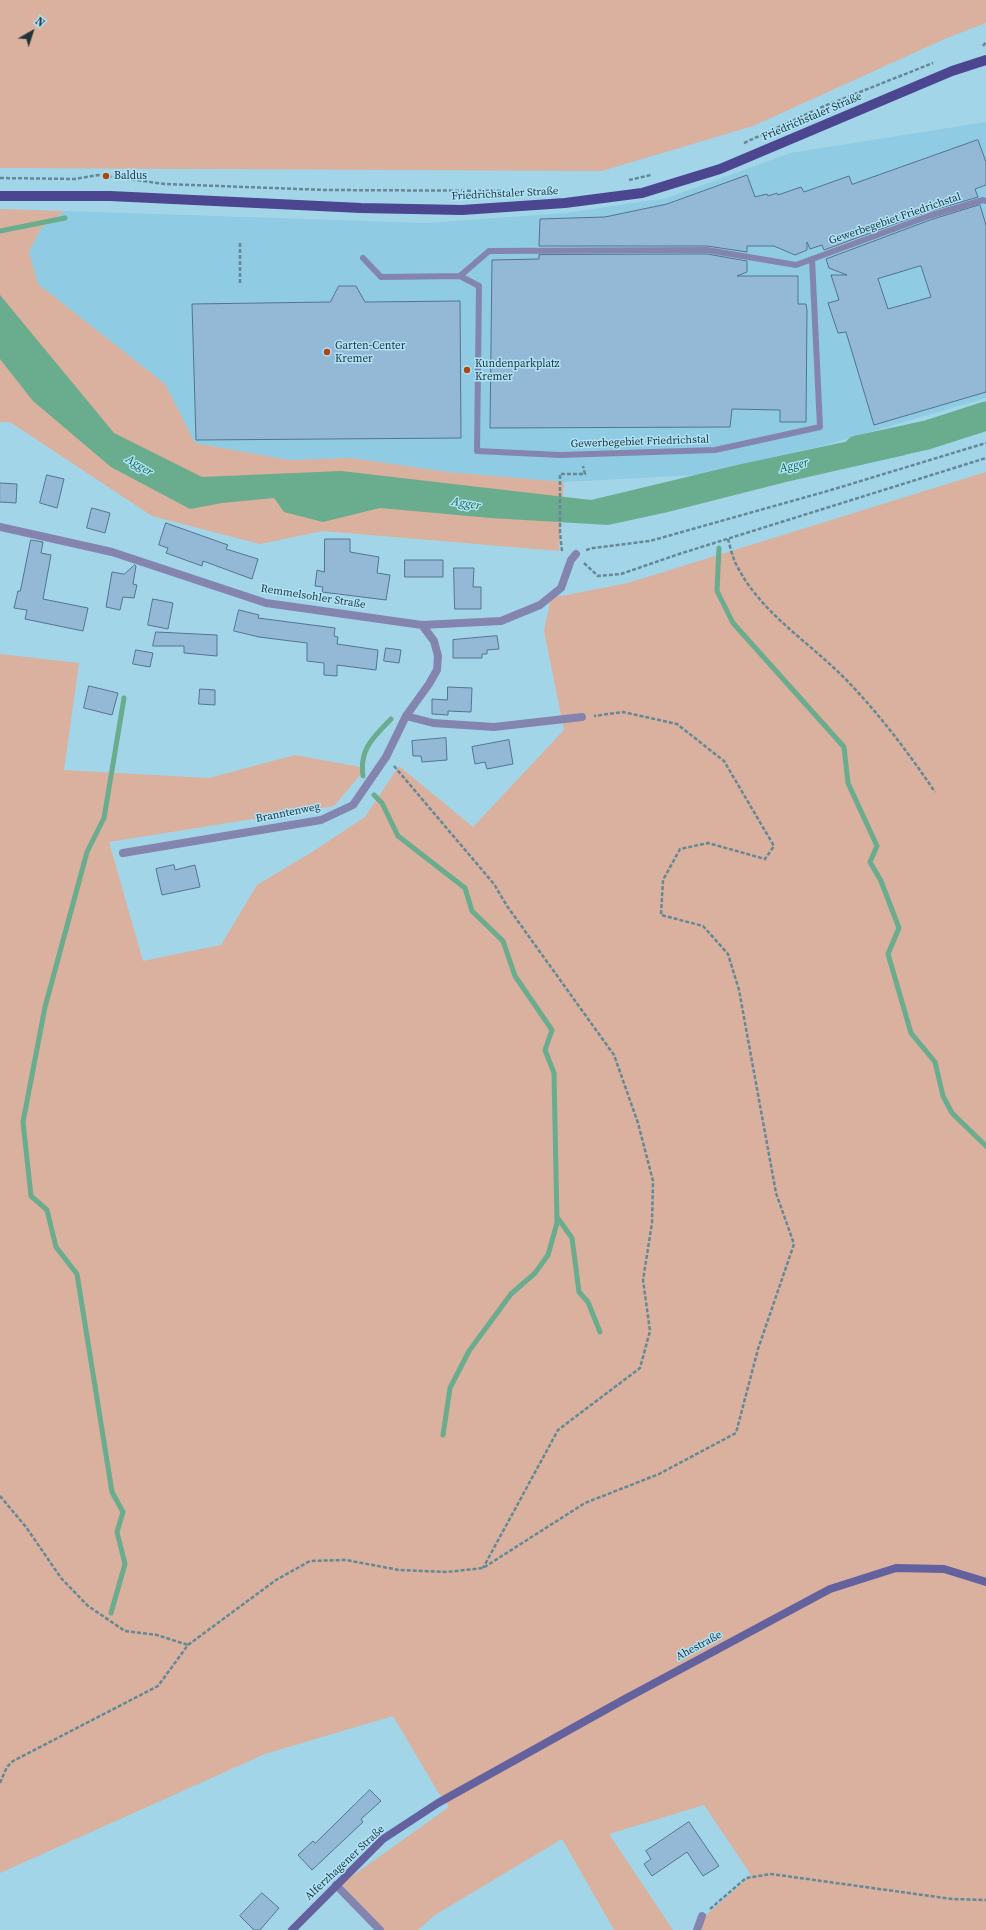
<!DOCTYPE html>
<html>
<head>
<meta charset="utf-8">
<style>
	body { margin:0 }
	#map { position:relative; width:986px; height:1930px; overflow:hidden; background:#a3d5e9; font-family:"Source Serif 4",serif }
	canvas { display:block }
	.north { position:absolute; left:12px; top:12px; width:40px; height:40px; -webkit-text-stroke:3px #b0e3f6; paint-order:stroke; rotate:39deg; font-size:11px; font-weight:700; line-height:16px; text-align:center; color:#1f343b }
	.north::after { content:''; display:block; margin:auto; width:14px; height:18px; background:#1f343b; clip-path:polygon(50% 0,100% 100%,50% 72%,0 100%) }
</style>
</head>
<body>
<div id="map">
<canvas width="986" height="1930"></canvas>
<div class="north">N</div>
</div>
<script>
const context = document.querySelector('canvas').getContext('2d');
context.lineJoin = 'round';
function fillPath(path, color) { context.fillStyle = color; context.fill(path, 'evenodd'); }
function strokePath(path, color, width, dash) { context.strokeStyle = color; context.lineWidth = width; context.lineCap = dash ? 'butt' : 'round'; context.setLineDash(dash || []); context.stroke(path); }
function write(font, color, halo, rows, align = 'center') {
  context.font = font + ' "Source Serif 4",serif'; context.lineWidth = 3; context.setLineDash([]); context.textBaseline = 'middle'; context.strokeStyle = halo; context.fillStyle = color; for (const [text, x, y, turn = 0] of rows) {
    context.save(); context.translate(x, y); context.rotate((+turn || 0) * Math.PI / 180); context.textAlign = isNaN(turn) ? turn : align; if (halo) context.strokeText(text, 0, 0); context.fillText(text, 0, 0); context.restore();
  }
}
fillPath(new Path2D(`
	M986,122V398L822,446L697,475L564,482L447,472L351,458L289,460L195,443L165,384L38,284L29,253L41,228L65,211L426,223L566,213L667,198L790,153Z`), '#8fcbe2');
fillPath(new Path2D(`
	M0,0H986V23L947,38L753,126L602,171L0,168Z
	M0,209L65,211L41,228L29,252L38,284L165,384L195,443L289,460L351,458L447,472L564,482L559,551L323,531L260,544L152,516L10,422H0Z
	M986,472V1930H701L704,1917L751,1875L704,1805L609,1834L673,1930H614L562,1839L435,1915L418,1930H385L341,1884L449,1807L438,1792L393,1716L265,1754L0,1873V654L79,663L64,770L209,778L295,755L366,768L334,806L109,842L143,961L221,945L257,885L312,852L365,817L399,766L473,827L564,730L544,631L551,598L628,583Z`), '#dab09e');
fillPath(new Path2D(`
	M0,295L114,433L202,477L341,471L591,500L737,465L891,432L905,455L786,482L668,512L608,525L491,518L380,508L323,522L284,512L274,498L222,503L190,509L111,467L33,401L0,359Z`), '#69ac8e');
strokePath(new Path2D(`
	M0,231L65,218
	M719,548L717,591L733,623L844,747L848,783L877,846L870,862L881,881L899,928L888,954L911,1033L935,1062L943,1096L952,1113L986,1146
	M363,776C359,749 374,737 391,719
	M374,795L382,803L398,836L465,888L472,911L503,941L515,976L552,1030L545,1050L554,1073L557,1223L548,1255L535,1273L511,1294L469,1351L450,1388L443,1435
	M557,1217L572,1238L579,1292L588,1302L600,1332
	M111,1613L125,1564L117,1532L123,1512L112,1492L77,1274L56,1247L47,1210L31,1196L23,1122L45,1007L87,852L104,818L124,698`), '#69ac8e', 5);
strokePath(new Path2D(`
	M858,450L927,435L986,416`), '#69ac8e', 29);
const building = new Path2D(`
	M978,140L986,162V185L975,189L978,197L927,212L824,250L822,245L810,249L807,242V250L795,255L774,246H747V252L707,246H539L540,219L605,217L667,204L747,175L755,197L767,194L768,196L777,193L778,195L801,187L804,192L849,176L852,184Z
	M980,205L986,225V392L874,425L846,332L838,333L828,303L839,300L831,275H847L829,268L826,259L930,220ZM921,266L931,297L888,309L878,279Z
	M707,254L747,261V272L737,276H798V304H806L807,310L806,422H780V410L732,409L730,427L490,428L492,260L539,259V255Z
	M339,286H356L365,302L460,301L461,438L196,440L192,304L330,302Z
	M47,475L64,479L57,508L40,503Z
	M0,483L17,484L16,503L0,502Z
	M92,508L110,513L105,533L87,528Z
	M166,523L228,545L226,549L258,559L252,579L203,561L202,566L166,553L168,548L159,545Z
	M325,539H350V552L379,557L377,573L390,575L386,600L322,592L323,587L315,586L317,570L324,572Z
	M31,540L43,542L41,553L51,555L43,599L88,608L83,631L25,619L27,610L14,608L18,591H20Z
	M405,560H443V577H405Z
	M135,565L136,566L133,584L137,585L134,598L123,597L120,610L106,607L112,572L124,574Z
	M454,568H474L473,587H481V609H455Z
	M153,599L173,603L168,629L148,625Z
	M239,610L259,615L258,618L335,628L334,636L338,637L337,644L378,650L376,670L337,665V676L324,675V663L307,661V643L259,637L234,631Z
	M156,632L217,635V656L184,653V646H153Z
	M497,636L499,649L487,650V654H482V658H453V640Z
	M386,648L401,650L399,663L384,661Z
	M136,650L153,653L150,667L133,664Z
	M89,686L118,693L112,715L84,708Z
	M448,687L472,688L471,712L448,711V715L432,714V699L447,700Z
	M200,689L215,690V705L199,704Z
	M446,738L447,760L422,762L421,756H413L412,741Z
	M509,740L513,764L487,769L485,762L475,764L472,747Z
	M174,865L175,870L195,865L200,887L162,895L156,869Z
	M370,1790L381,1801L361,1819L363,1822L312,1870L298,1855L313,1841L315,1843Z
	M689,1822L719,1866L703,1876L687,1852L652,1876L644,1864L651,1859L646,1851Z
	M262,1893L279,1908L260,1930H254L240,1916Z`);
fillPath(building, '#94b9d7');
strokePath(building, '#527490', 1);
strokePath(new Path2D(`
	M983,46L986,42
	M744,143L822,107L933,63
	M0,178L75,179L98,175L165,184L326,190L526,191
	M629,180L651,175
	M240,243V283
	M728,539C730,546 732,555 735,562C761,616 814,644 853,687C883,719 910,755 935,792
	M586,550L593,548L650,541L831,490L986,443
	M562,551L560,532V474H585L583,466
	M584,563L598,576L621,574L679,554L986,458
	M394,766L494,884L507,906L614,1055L638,1123L653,1181L652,1223L643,1280L650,1331L640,1368L558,1430L483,1568
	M0,1496L26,1527L61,1578L88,1606L125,1631L157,1635L188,1645
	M0,1783L7,1767L13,1761L158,1686L188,1645L276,1580L310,1561L346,1560L399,1570L447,1572L483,1568L585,1503L659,1474L736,1433L758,1349L794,1244L776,1193L739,990L728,954L703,926L661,915L663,880L680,849L708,843L765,859L774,846L724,761L677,724L623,712L594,716
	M710,1909L746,1878L771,1874L952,1899L986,1900`), '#648996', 2.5, [4, 2]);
strokePath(new Path2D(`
	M363,258L381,277L460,276L479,286L477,451L560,455L715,450L820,427L812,259
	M460,276L489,251L707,250L796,265L929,216L983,200L986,201`), '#8485af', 6);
strokePath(new Path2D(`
	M0,527L112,552L266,603L422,625L501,621L540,605L561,588L571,560L576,554
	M406,716L433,723L494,727L582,717
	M123,853L321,820L353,805L386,757L406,716L429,684L437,670L438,656L434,641L422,625
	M336,1885L380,1930
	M697,1930L702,1916`), '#8485af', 8);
strokePath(new Path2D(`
	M292,1930L383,1839L438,1803L623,1700L830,1589L896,1568L944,1569L986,1582`), '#63619e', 8);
strokePath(new Path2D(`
	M0,196H110L361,208L462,210L565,203L642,193L720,169L952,71L986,60`), '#4c4691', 10);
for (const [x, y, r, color] of [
	[106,176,4,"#ab4812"],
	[327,352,4,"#ab4812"],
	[467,370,4,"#ab4812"]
]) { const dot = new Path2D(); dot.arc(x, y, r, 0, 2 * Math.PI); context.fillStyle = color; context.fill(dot); strokePath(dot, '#b0e3f6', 1.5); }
write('11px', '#1f343b', '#b0e3f6', [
	["Friedrichstaler Straße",812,117,-23],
	["Friedrichstaler Straße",505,194,-3],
	["Gewerbegebiet Friedrichstal",895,219,-19],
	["Gewerbegebiet Friedrichstal",640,442,-2],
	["Remmelsohler Straße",313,597,9],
	["Branntenweg",288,813,-11],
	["Ahestraße",699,1646,-28],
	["Alferzhagener Straße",345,1863,-43]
]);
write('11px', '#1f343b', '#b0e3f6', [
	["Baldus",114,176],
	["Garten-Center",335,346],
	["Kremer",335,359],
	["Kundenparkplatz",475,364],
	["Kremer",475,377]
], 'left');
write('italic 12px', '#136548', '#b0e3f6', [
	["Agger",139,466,31],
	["Agger",794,466,-13],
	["Agger",466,504,10]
]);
</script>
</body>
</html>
